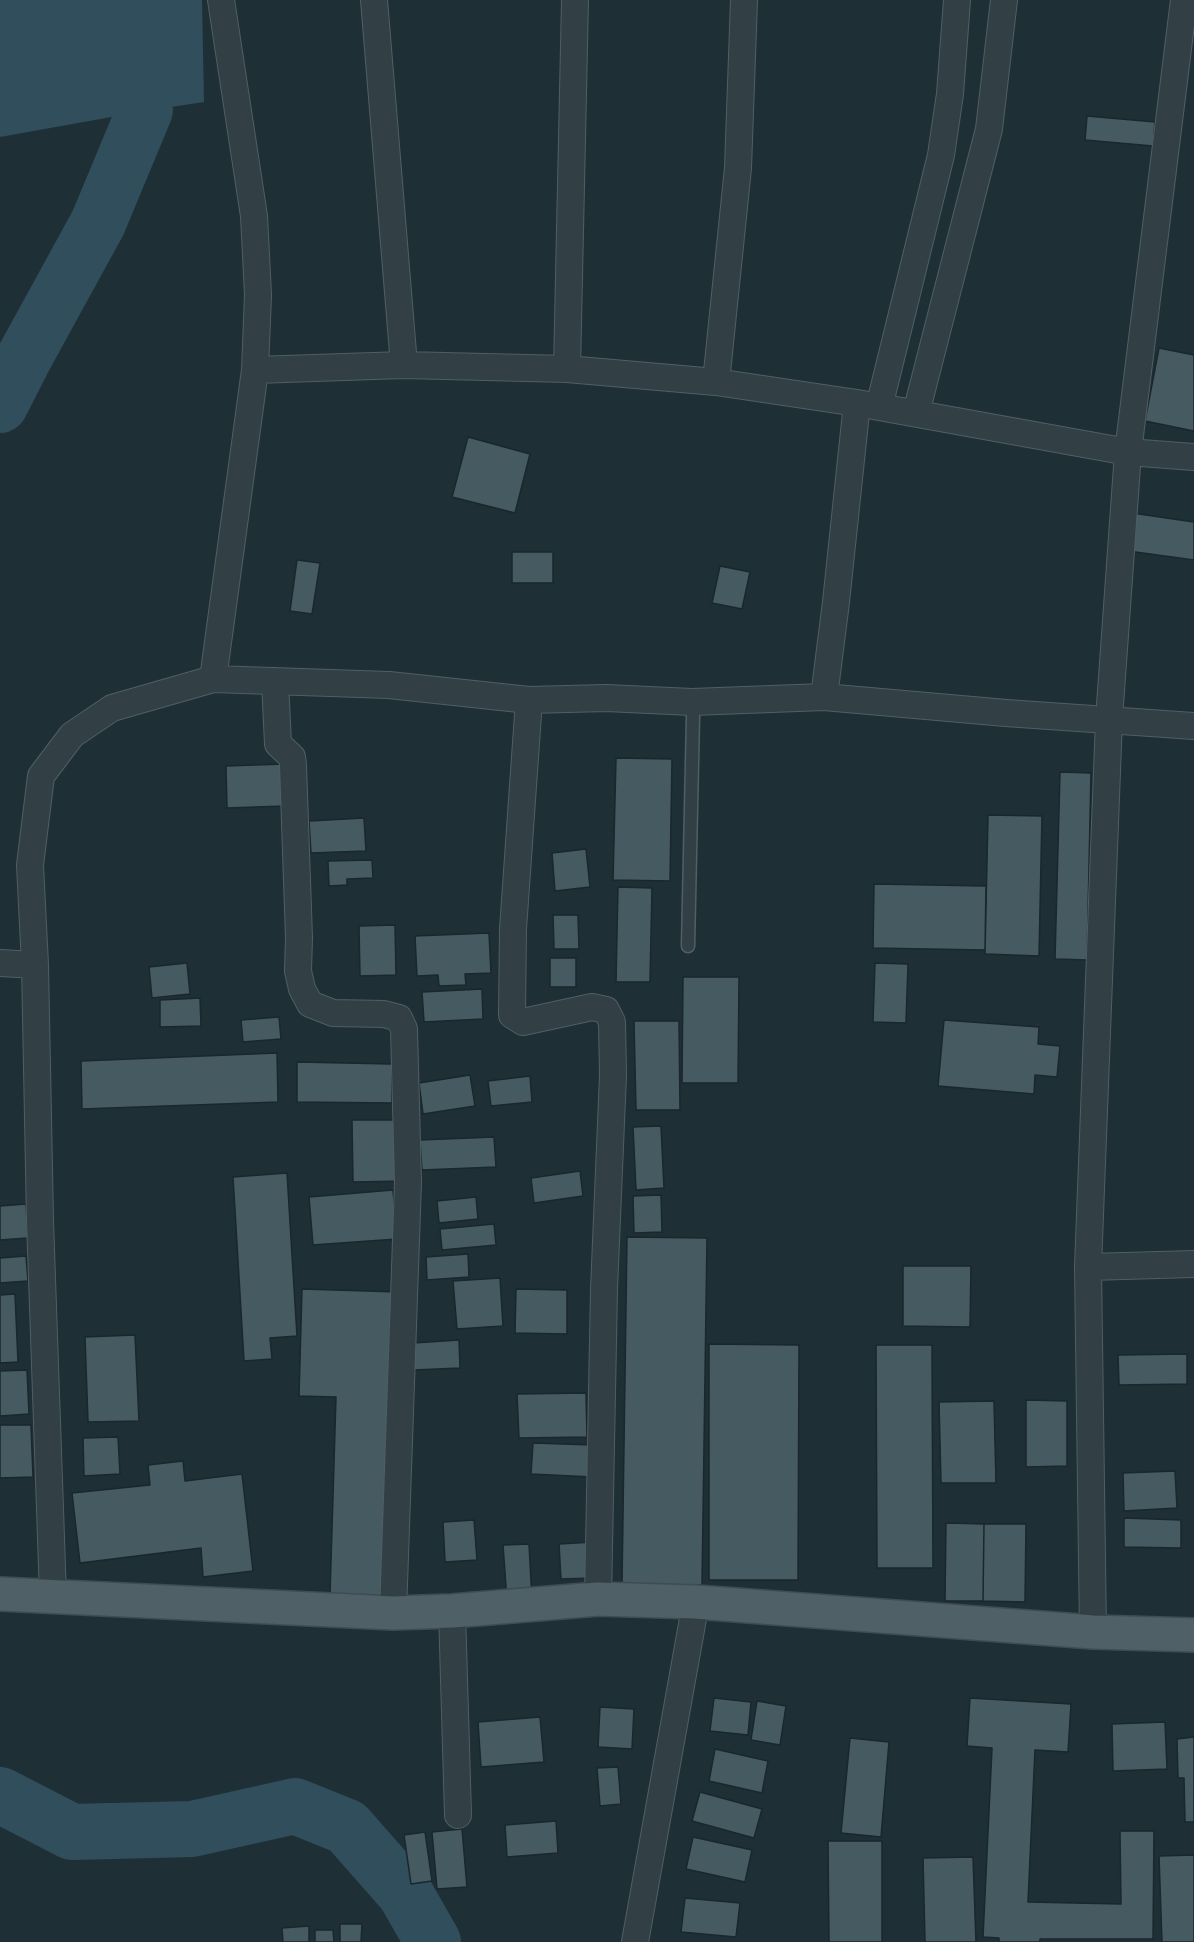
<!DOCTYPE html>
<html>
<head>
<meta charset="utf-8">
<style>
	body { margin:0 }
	canvas { display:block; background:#1f2f36 }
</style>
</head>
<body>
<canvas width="1194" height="1942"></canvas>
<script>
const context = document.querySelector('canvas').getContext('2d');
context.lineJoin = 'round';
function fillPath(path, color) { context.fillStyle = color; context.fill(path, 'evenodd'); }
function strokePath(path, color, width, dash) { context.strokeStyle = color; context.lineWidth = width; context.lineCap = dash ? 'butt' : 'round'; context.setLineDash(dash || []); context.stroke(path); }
fillPath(new Path2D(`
	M0,0H202L204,102L145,111L0,137Z`), '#304e5c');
strokePath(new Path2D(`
	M0,405L25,356L98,223L145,110
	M0,1795L72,1832L192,1829L295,1806L347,1827L405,1893L433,1942`), '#304e5c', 56);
const building = new Path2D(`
	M1087,116L1155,122L1153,146L1085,140Z
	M1159,348L1194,355V431L1145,421Z
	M468,437L530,454L515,513L452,497Z
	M1132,513L1194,522V560L1128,551Z
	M512,552H553V583H512Z
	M297,560L320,563L312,614L290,611Z
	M720,566L750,572L742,609L712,603Z
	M616,758L672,759L670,881L613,880Z
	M284,764L285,806L227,808L226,766Z
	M1060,772L1091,773L1087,960L1055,959Z
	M988,815L1042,816L1039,956L985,954Z
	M364,818L366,851L311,853L309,821Z
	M586,849L590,887L555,891L552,853Z
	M372,860L373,878L347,879V885L329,886L328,861Z
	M874,884L986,886L985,950L873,948Z
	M618,887L652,888L650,982H616Z
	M553,915H578L579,949H554Z
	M395,925L396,975L360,976L359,926Z
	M489,933L491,973L465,974L466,985L439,986L438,975L417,976L415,936Z
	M550,958H576V987H550Z
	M187,963L190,994L152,998L149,967Z
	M875,963L908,964L906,1023L873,1022Z
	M683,977H739L738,1083H682Z
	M482,989L483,1019L424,1022L422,992Z
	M200,998L201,1026L160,1027V1000Z
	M279,1017L281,1039L243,1042L241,1020Z
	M944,1020L1039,1027L1038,1044L1060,1046L1057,1077L1035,1075L1034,1094L938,1086Z
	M634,1021H679L680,1110H636Z
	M277,1053L278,1102L82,1109L81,1061Z
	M297,1062L392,1064V1103L297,1102Z
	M470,1075L475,1106L423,1114L419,1083Z
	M530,1076L532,1102L491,1106L488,1081Z
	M352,1120H403L404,1181L353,1182Z
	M661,1126L664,1188L636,1190L633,1127Z
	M494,1137L496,1167L422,1170L420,1140Z
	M580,1171L583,1196L534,1203L531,1178Z
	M287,1173L297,1336L270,1338L272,1359L244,1361L233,1177Z
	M393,1190L397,1239L313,1245L309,1197Z
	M661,1195L662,1232L634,1233L633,1196Z
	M476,1197L478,1219L439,1223L437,1201Z
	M26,1204L28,1238L0,1240V1206Z
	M494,1224L496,1245L442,1250L440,1229Z
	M627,1237L707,1238L702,1585L622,1584Z
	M468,1254L469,1277L427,1280L426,1257Z
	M26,1256L28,1281L0,1283V1258Z
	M903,1266H971L970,1327L903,1326Z
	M500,1278L503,1326L457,1329L453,1281Z
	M302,1289L399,1292L389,1596L330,1594L336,1397L299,1396Z
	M516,1289L567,1290V1334L515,1333Z
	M15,1294L18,1362L0,1363V1295Z
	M135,1335L139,1421L88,1422L85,1337Z
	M459,1340L460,1368L414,1370L413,1343Z
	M709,1344L799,1345L798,1580H709Z
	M876,1345H932L933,1568H877Z
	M1187,1354V1384L1119,1385L1118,1355Z
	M27,1370L29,1414L0,1416V1371Z
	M586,1393L587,1437L519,1438L517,1394Z
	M1026,1400L1067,1401V1466L1026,1467Z
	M994,1401L996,1483H941L939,1402Z
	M0,1425H31L33,1477L0,1478Z
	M118,1437L120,1474L84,1476L83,1438Z
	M533,1443L593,1445L592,1477L531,1474Z
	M183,1461L185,1481L242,1474L253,1571L203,1577L201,1548L80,1563L72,1493L150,1485L148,1465Z
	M1175,1471L1177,1508L1124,1511L1123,1473Z
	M1124,1518L1181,1520V1548L1124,1547Z
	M474,1520L477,1560L445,1562L443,1522Z
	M946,1523L984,1524L983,1601H945Z
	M984,1524H1026L1025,1602L983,1601Z
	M593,1542L595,1578L561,1579L559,1544Z
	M529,1544L532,1599L507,1601L503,1545Z
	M714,1698L751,1702L748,1735L710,1731Z
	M970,1698L1071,1704L1068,1752L1035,1750L1028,1902L1121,1904L1120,1831H1154L1153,1939H1040V1942H999V1938L983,1937L992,1748L967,1746Z
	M757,1701L786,1706L780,1745L751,1740Z
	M600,1707L634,1709L632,1749L598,1747Z
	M540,1717L544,1762L481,1767L478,1722Z
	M1165,1722L1167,1769L1113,1771L1112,1724Z
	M1194,1737V1822H1185L1184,1778H1178L1177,1739Z
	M850,1738L889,1742L881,1837L841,1833Z
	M715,1749L768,1761L762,1793L709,1781Z
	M618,1767L621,1804L600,1806L597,1768Z
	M700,1792L762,1809L754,1838L692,1821Z
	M556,1821L558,1853L507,1857L505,1825Z
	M462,1829L467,1887L437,1889L432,1832Z
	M425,1832L432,1881L411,1884L404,1835Z
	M693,1837L752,1850L745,1882L686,1869Z
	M828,1841H882V1942H829Z
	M1194,1855V1942H1162L1159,1856Z
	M973,1857L976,1942H925L923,1858Z
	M685,1898L740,1903L736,1937L681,1932Z
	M340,1924H362L361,1942H340Z
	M309,1926V1942H283L282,1928Z
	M315,1930H333L334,1942H315Z`);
fillPath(building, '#465a62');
strokePath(building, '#1a272d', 1.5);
const lane = new Path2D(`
	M688,946L693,717L692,702`);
const street = new Path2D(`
	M221,0L254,216L258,295L255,370
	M374,0L404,365
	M567,369L575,0
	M716,382L738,168L744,0
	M879,407L941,155L950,94L957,0
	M916,413L989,129L1004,0
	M213,679L255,370L404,365L567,369L716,382L857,403L1128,452L1194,457
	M275,681L278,744L292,757L293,765L299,938L298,971L302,989L310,1004L333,1013L384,1014L399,1018L404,1029L408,1182L393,1613
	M824,697L836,602L857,403
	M529,700L513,929L512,1015L523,1022L592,1007L606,1010L612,1022L613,1075L604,1289L598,1599
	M0,963L35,965
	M1088,1267L1194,1264
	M53,1596L40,1220L35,965L30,865L41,776L72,735L112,708L213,679L389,685L529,700L606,698L692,702L824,697L1006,713L1194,726
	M452,1611L458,1815
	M1093,1632L1088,1267L1109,719L1128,452L1184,0
	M635,1942L696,1602`);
const primary = new Path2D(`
	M0,1594L393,1613L452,1611L598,1599L696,1602L1093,1632L1194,1635`);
strokePath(lane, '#505e65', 15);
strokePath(street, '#505e65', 28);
strokePath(primary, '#3f4c53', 36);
strokePath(lane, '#324046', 12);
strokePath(street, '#324046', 26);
strokePath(primary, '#506067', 33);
</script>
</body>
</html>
